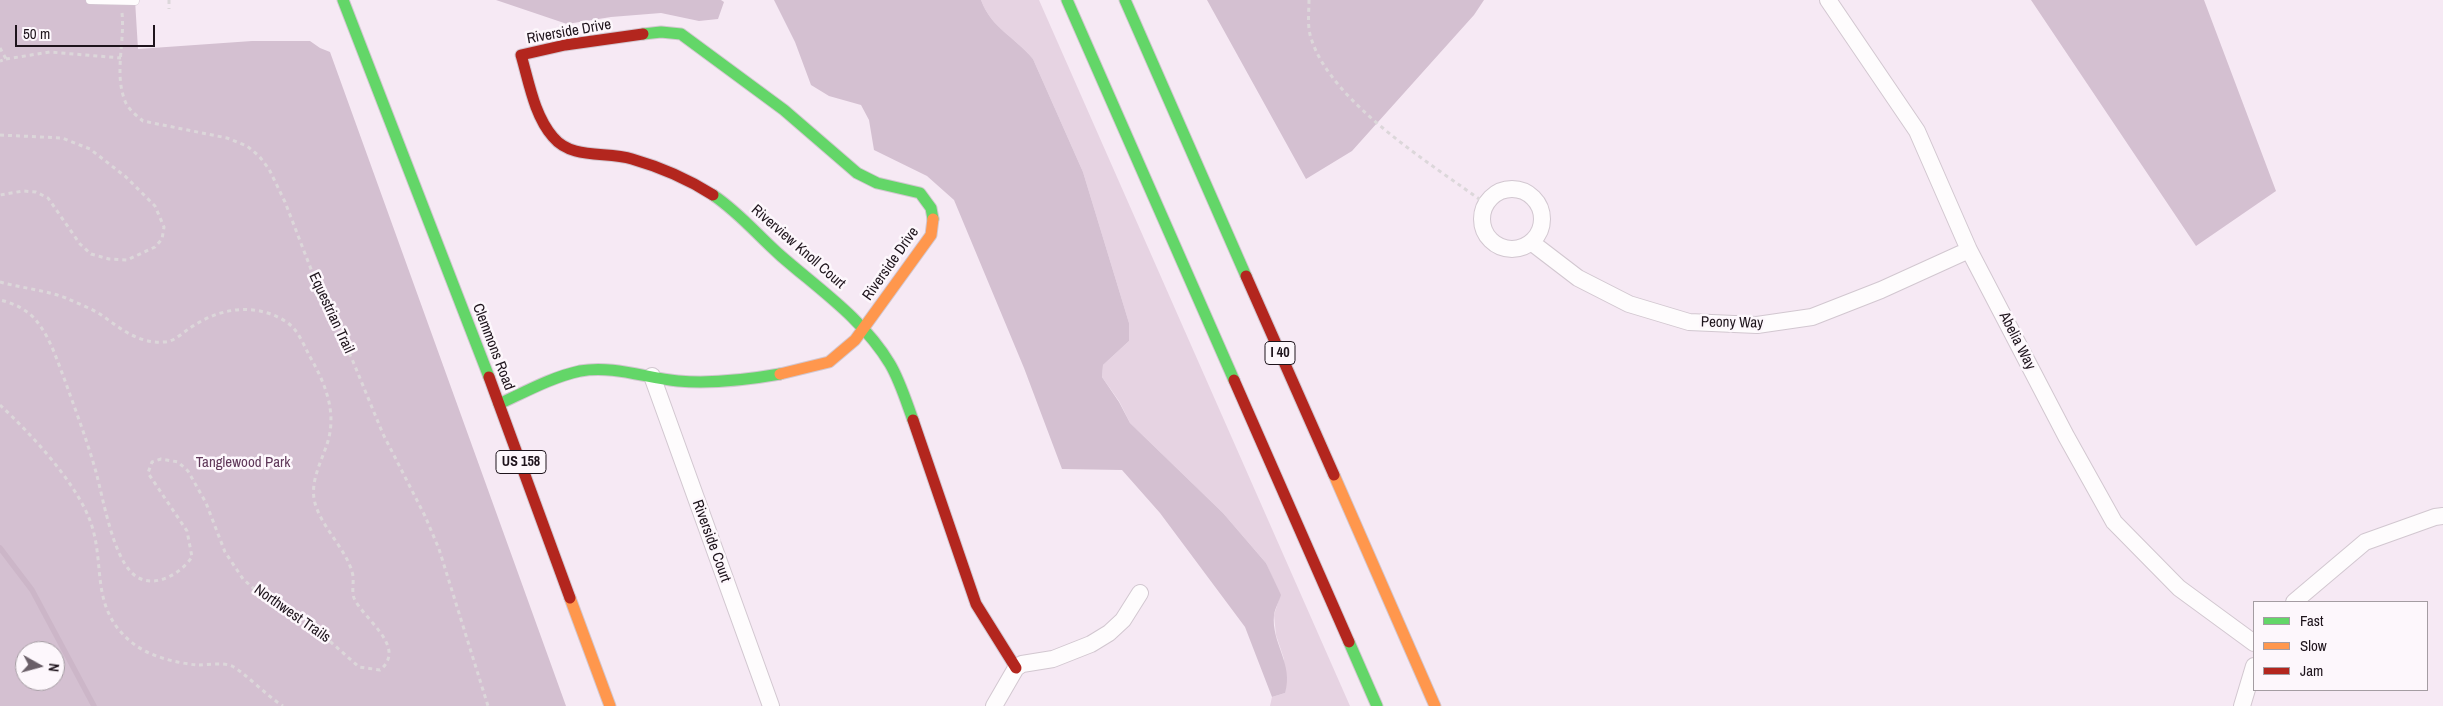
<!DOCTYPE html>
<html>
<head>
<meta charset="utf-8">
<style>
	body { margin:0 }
	#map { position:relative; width:2443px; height:706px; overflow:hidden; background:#f6e9f4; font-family:"Archivo Narrow",sans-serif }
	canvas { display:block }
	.legend { position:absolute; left:2253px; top:601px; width:175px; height:90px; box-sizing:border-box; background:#fdf7fc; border:1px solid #a49ca2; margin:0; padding:6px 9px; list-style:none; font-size:15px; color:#1e141c }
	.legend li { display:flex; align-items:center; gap:10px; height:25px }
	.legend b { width:25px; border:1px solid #a49ca2 }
	.north { position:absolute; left:15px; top:641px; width:50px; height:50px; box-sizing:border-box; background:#fdf7fc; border:1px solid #a49ca2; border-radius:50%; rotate:97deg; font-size:14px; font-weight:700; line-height:20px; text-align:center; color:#1e141c }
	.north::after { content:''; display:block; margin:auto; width:18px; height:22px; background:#6a5f68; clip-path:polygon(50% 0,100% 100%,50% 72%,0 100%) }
	.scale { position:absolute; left:15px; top:25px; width:140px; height:22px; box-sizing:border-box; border:2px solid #1e141c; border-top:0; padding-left:6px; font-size:15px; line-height:18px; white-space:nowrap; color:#1e141c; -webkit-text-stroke:4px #fdf7fc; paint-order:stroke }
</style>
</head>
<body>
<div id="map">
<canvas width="2443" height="706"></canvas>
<ul class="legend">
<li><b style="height:6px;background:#63d668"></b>Fast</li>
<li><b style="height:6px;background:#ff974d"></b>Slow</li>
<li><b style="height:6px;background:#b3261e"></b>Jam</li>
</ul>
<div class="north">N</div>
<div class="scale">50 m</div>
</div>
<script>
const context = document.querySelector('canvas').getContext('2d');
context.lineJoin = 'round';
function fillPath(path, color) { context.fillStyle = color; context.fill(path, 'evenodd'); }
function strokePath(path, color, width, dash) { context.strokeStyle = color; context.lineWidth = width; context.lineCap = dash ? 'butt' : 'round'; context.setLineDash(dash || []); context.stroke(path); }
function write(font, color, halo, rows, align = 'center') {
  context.font = font + ' "Archivo Narrow",sans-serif'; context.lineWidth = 5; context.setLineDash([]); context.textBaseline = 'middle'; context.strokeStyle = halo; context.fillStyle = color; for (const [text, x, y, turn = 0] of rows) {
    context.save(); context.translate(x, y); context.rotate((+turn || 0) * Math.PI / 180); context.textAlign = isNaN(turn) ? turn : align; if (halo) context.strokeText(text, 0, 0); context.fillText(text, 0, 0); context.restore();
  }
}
fillPath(new Path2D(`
	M981,0H1039L1350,706H1270L1272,697L1285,693L1284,659L1276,635L1274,615L1280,596L1266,563L1223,513L1130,423L1119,401L1102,377L1103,365L1129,341V323L1083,172L1033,59C1014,36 992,29 981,0Z`), '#e6d3e2');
fillPath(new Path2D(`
	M0,0H135L138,49L252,41H310L320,48L330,52L566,706H0ZM25,651H55V681H25Z
	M496,0H721L724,2L718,19L699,21L661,13L611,17L567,24Z
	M774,0H981C992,29 1014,36 1033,59L1083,172L1129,323V341L1103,365L1102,377L1119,402L1130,423L1223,513L1266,563L1281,595C1279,602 1275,608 1274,615C1271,643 1294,664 1285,693L1272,697L1245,627L1160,513L1122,470L1062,469L1024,368L954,200L927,176L874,150L869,120L861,105L829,96L811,85L795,42Z
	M1207,0H1484L1474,15L1352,151L1306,179Z
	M2031,0H2204L2276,191L2196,246Z`), '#d4c0d1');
strokePath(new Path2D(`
	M0,548L32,590L94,706`), '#ccb6c8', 5.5);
const lane = new Path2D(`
	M90,0L135,1`);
const street = new Path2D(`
	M1828,0L1917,131L1969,250L2066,436L2114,522L2179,588L2254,643
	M1482 219a30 30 0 1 1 60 0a30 30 0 1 1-60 0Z
	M1531,242L1578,278L1629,304L1689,322L1757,325L1812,317L1881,290L1969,250
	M652,376L771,706
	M2294,602L2365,542L2435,517L2443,516
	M994,706L1016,668L1022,664L1053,659L1091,644L1109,633L1123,620L1140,593
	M2242,706L2254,666`);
const fast = new Path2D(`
	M343,0L489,377
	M1067,0L1234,380
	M1125,0L1246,276
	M643,34L661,32L681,34L784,110L857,173L877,183L920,193L931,208L933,219
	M713,195C741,214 757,235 781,256C820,290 863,319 890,364C900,381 906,401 913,420
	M499,404C525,392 552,377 580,371C613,365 646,378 678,381C713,384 746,380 780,374
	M1349,642L1377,706`);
const slow = new Path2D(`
	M780,374L829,362L855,340L931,235L933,219
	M1334,475L1435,706
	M570,598L610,706`);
const jam = new Path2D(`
	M643,34L565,45L521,55C529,82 534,115 553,137C572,160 606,151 632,159C660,167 688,179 713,195
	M1246,276L1334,475
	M489,377L570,598
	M1234,380L1349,642
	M913,420L976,604L1016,668`);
strokePath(lane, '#d2c7d0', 9);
strokePath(street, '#d2c7d0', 18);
strokePath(fast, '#d2c7d0', 13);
strokePath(slow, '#d2c7d0', 13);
strokePath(jam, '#d2c7d0', 13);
strokePath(new Path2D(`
	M169,0V9
	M1309,0C1309,12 1307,26 1311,38C1331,103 1433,165 1486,204
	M122,13C125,42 114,73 125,101C128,109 137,116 143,121L227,138L247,146L259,156L269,169L285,202L328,313L352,359L383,434L425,516L439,549L488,706
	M0,48L6,59L0,61
	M6,59L50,52L121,58
	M0,135L62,138L90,149L126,177L155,206L164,227L162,239L155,247L127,260L109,259L91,254L80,244L48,198L36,192L23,191L0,195
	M0,282C21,288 45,290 66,298C77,303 90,308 100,314C120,328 138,344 164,342C174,342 182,333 190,328C219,308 254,302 285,321C297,328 303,343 309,355C324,381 337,410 328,441C321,464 307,485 317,509C325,530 347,552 352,572C355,580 351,590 354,598C363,619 408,647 380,670L359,667L315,628L303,624L261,595L243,579L225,552L206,503L188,471L178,462L161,459L152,462L148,473L187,531L192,557C180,575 150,592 131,572C112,552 103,498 96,472C87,440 75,409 64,378C57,360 50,338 38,323C30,311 14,303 0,300
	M0,405C31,434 73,479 89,518C107,562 88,605 130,641C147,656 176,663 197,665C208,665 222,662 232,666C245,673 267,696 283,706`), '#dcd7da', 3, [4, 4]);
strokePath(lane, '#fefcfd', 8);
strokePath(street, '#fefcfd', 16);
strokePath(fast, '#63d668', 11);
strokePath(slow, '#ff974d', 11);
strokePath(jam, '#b3261e', 11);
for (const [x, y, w] of [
	[1280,353,30],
	[521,462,50]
]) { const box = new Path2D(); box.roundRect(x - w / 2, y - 11.5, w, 23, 4); context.fillStyle = '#fdf7fc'; context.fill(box); strokePath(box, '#1e141c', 1); }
write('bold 14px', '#1e141c', null, [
	["I 40",1280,353],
	["US 158",521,462]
]);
write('15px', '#1e141c', '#fdf7fc', [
	["Riverside Drive",569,32,-10],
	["Riverview Knoll Court",798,247,41],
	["Riverside Drive",891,264,-55],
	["Equestrian Trail",331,313,65],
	["Peony Way",1732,323,1],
	["Abelia Way",2017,341,63],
	["Clemmons Road",493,347,69],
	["Riverside Court",711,541,70],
	["Northwest Trails",292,614,35]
]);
write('15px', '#60395a', '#fdf7fc', [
	["Tanglewood Park",243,463]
]);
</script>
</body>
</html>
